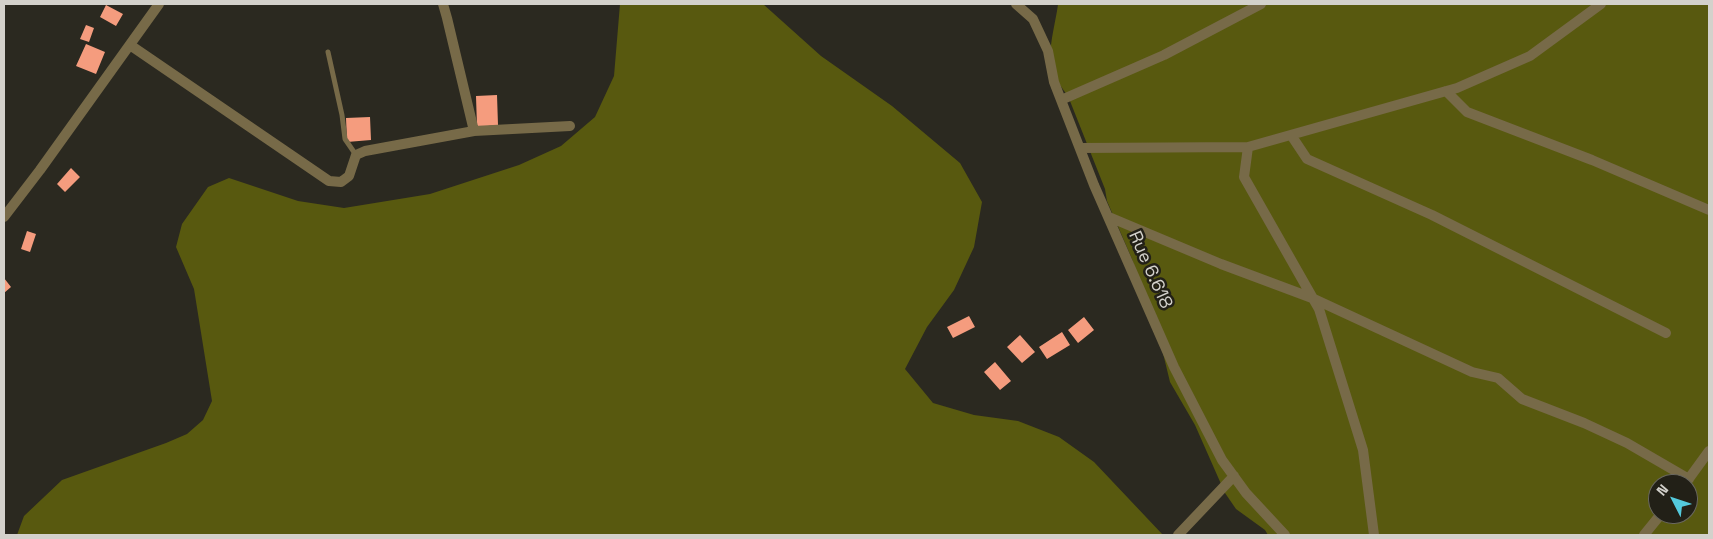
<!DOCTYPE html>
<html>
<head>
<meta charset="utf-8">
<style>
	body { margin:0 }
	#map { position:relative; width:1713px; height:539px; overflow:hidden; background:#2b2920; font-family:"Space Grotesk",sans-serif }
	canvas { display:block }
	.frame { position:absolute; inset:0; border:5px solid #d3d1cb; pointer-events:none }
	.north { position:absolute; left:1648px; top:474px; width:50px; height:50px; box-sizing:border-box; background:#222017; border:1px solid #69675f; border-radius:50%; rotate:311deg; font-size:14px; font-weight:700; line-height:20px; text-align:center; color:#d3d1cb }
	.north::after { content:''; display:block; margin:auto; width:18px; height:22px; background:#54cadd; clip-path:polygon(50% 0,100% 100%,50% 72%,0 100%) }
</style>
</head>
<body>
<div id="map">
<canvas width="1713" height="539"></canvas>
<div class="frame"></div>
<div class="north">N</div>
</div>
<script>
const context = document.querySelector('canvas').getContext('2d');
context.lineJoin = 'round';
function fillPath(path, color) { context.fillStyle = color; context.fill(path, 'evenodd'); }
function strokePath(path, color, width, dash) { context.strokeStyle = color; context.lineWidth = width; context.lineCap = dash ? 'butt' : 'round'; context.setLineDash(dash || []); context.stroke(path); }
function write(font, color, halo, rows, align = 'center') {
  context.font = font + ' "Space Grotesk",sans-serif'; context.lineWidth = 5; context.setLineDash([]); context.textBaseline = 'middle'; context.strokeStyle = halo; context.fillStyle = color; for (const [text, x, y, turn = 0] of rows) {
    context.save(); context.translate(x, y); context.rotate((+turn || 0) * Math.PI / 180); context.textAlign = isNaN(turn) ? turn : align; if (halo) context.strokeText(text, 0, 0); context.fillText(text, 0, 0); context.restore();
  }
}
fillPath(new Path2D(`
	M620,4H763L821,56L892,106L960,163L982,202L974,247L954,290L927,327L905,369L933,403L974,415L1018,421L1059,437L1094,462L1163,535H17L24,516L62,480L166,443L187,434L203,420L212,401L194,289L176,247L182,224L208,187L229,178L298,201L344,208L430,194L519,165L561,146L595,117L614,76Z
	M1058,4H1709V535H1268L1265,530L1236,509L1225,493L1195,425L1170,382L1161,345L1132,259L1107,201L1105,189L1068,96C1062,88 1054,78 1052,68C1047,50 1056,22 1058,4ZM1658,484H1688V514H1658Z`), '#58590f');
fillPath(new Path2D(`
	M106,5L123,14L116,26L100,17Z
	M86,25L94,28L89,42L80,39Z
	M86,44L105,52L96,74L76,66Z
	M497,95L498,125L477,127L476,96Z
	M370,117L371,140L347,142L346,118Z
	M71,168L80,177L65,192L57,184Z
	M27,231L36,234L30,252L21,249Z
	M4,278L11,287L4,293Z
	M969,316L975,327L953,338L947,327Z
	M1084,317L1094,330L1078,343L1068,330Z
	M1062,332L1070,345L1047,359L1039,347Z
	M1020,335L1035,352L1022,363L1007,347Z
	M995,362L1011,381L1000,390L984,372Z`), '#f59c7e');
strokePath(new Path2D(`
	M328,52L342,115L345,139L356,155`), '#776a48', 5);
strokePath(new Path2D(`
	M443,4L447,18L474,131
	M1016,4L1033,19L1048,51L1054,82L1094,185L1174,367L1222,460L1246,493L1285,535
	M130,45L329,181L341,182L349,176L356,155L365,151L474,131L570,126
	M1446,91L1467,112L1592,160L1709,210
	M1061,100L1164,55L1261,4
	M1291,135L1307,159L1432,215L1666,333
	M1248,147L1244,177L1319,309L1363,450L1374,535
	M1080,148L1248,147L1457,88L1530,56L1601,4
	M4,217L40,170L159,4
	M1109,217L1221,264L1312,298L1472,372L1498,378L1522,399L1584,423L1627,443L1689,479
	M1685,484L1709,451
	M1178,535L1234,476
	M1644,535L1661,514`), '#776a48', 10);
write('18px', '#d3d1cb', '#222017', [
	["Rue 6.618",1150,270,66]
]);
</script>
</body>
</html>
